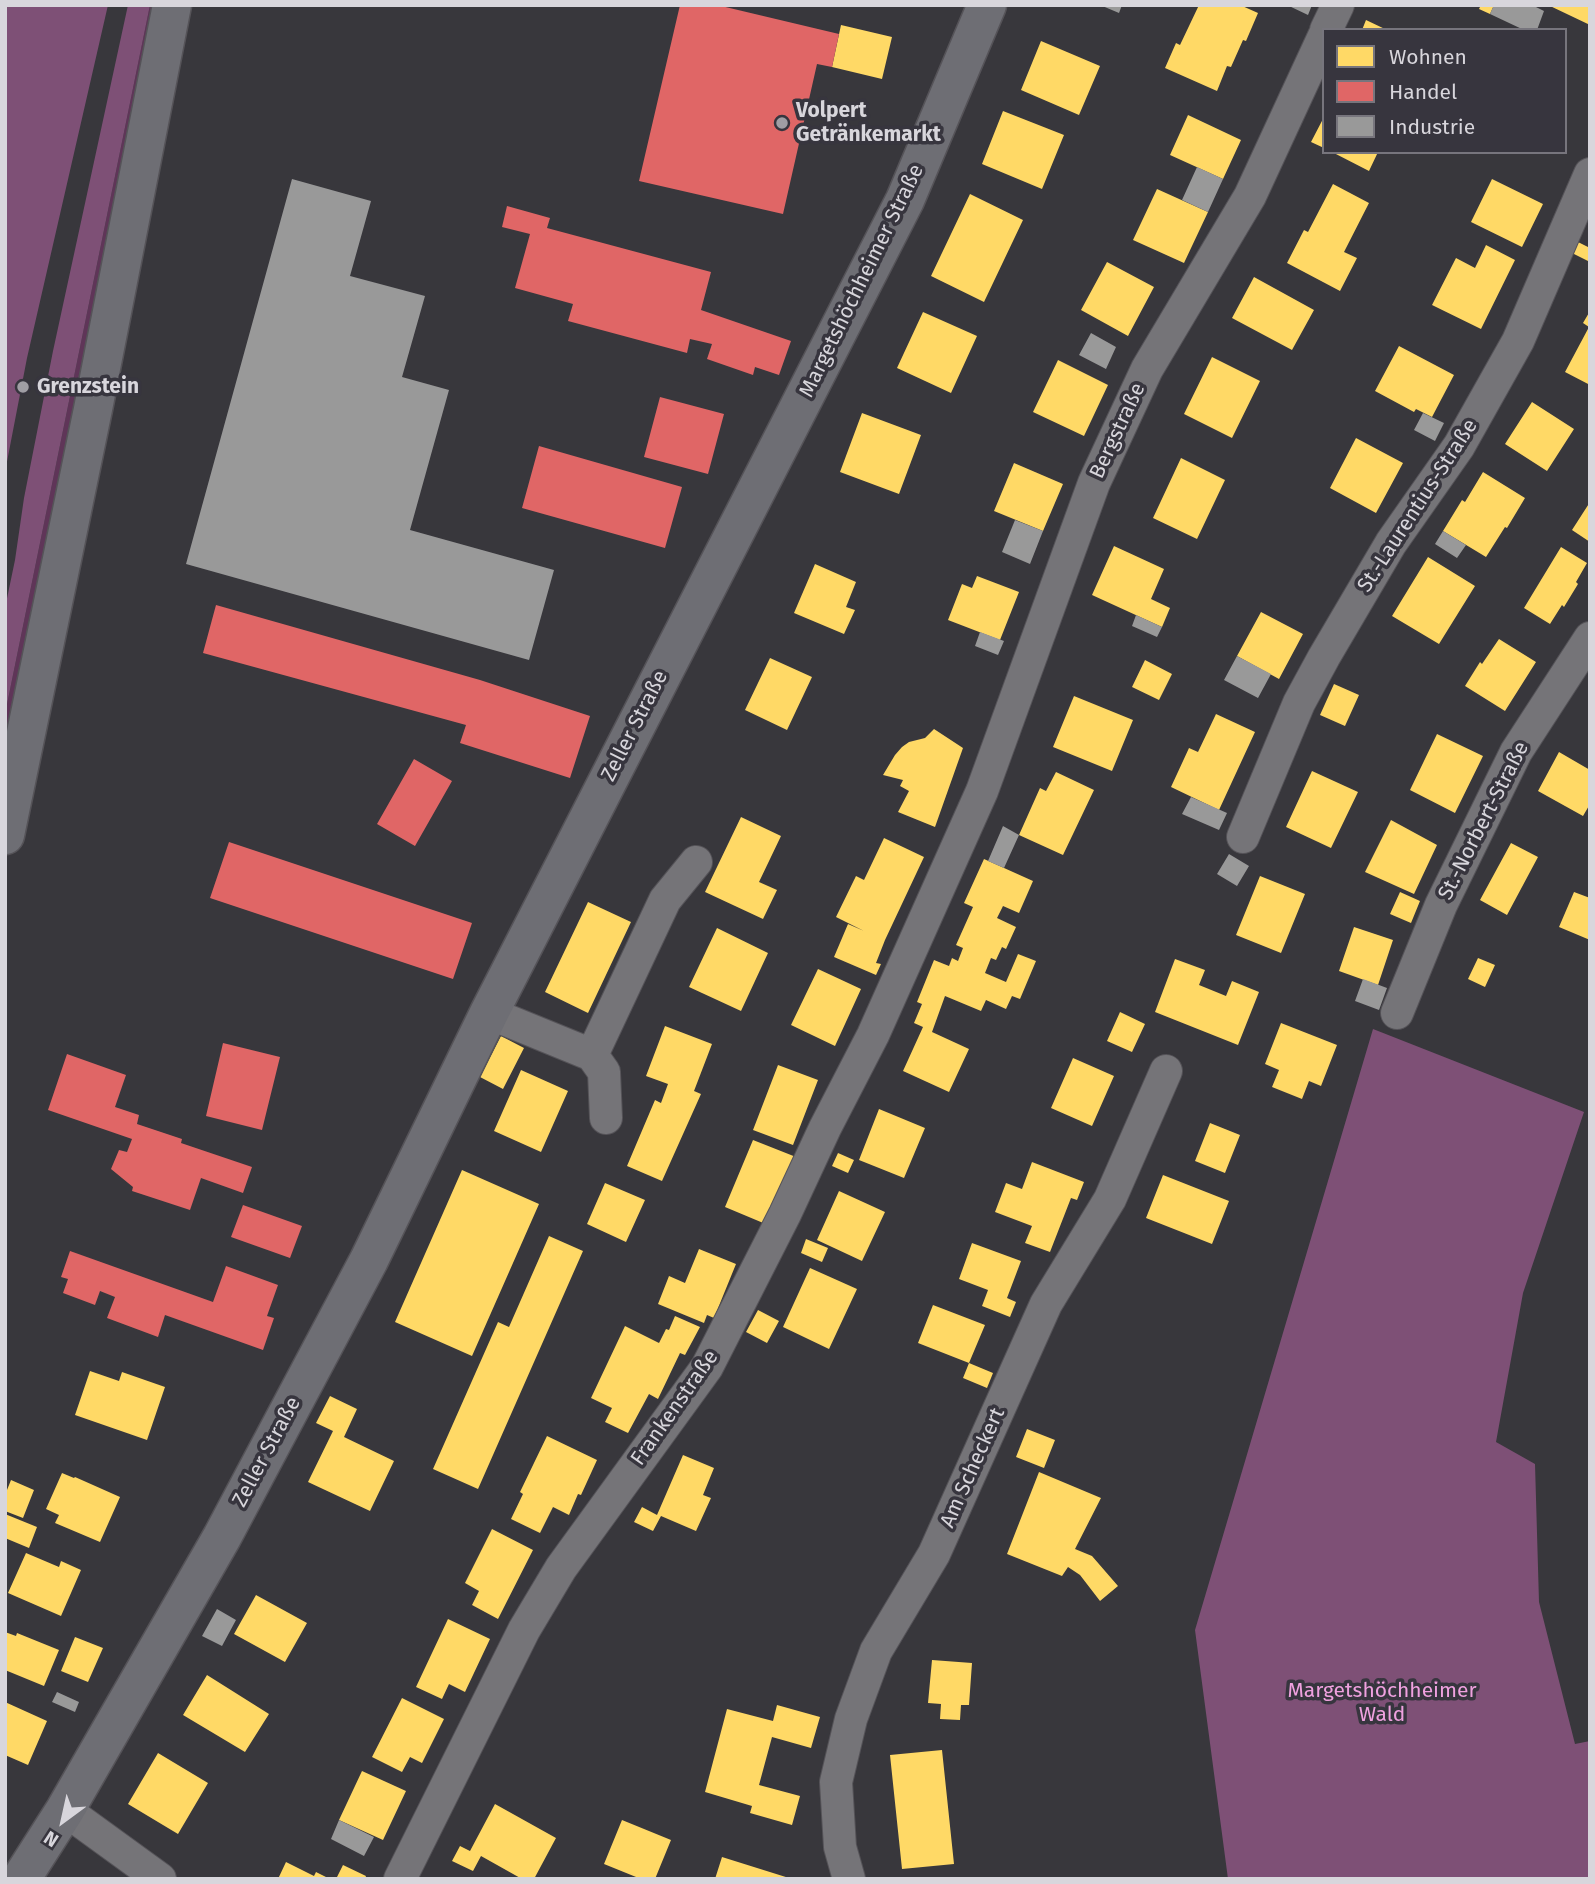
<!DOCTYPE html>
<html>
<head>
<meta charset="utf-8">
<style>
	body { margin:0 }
	#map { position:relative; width:1595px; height:1884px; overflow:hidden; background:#38373c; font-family:"Fira Sans",sans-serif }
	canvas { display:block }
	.frame { position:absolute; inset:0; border:7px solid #d8d6dc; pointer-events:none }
	.legend { position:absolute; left:1322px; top:28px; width:245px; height:126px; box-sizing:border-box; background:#37353e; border:2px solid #77757d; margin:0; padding:9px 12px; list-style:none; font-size:21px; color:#d8d6dc }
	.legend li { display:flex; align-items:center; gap:14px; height:35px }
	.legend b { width:35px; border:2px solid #77757d }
	.north { position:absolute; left:28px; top:1786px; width:70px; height:70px; -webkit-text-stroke:5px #37353e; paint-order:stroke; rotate:213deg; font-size:19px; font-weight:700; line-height:28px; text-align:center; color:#d8d6dc }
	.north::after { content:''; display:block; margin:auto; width:24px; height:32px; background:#d8d6dc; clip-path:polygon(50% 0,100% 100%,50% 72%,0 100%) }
</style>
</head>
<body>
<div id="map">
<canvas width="1595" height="1884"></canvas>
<div class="frame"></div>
<ul class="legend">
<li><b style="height:19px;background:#ffd966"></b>Wohnen</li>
<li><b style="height:19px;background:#e06666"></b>Handel</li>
<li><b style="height:19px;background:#999"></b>Industrie</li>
</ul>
<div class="north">N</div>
</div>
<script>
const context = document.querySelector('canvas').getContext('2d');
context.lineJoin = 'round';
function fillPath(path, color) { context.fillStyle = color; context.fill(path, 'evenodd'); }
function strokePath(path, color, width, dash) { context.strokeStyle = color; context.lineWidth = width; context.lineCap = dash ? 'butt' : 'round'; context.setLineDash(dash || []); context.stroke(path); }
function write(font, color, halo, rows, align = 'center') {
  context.font = font + ' "Fira Sans",sans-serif'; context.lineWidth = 7; context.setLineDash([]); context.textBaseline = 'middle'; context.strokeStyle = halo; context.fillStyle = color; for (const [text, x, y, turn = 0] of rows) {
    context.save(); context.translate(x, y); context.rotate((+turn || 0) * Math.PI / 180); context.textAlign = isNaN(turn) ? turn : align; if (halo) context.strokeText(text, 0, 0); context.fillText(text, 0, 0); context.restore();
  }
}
fillPath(new Path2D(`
	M150,5H158L5,746V714Z`), '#5f3558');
fillPath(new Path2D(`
	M5,5H108L27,358L5,472Z
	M128,5H150L5,714V608L15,560L24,498L53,351Z
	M1373,1029L1584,1112L1523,1293L1496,1442L1535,1464L1539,1602L1575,1744L1590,1741V1879H1228L1195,1630Z`), '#7e5076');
fillPath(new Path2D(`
	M1199,5H1240L1258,13L1246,41L1243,40L1231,67L1227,66L1217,91L1165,68L1176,43L1180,45Z
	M1481,5H1494L1490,14L1479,9Z
	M1548,5H1590V25Z
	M1366,20L1387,30H1362Z
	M841,25L892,37L882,79L832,67Z
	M1041,41L1100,66L1079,115L1021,90Z
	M1003,111L1064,135L1042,189L982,164Z
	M1188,115L1241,140L1223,179L1170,155Z
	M1324,117V148L1311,142Z
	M1332,152H1378L1369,171Z
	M1492,179L1543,204L1522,247L1471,222Z
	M1333,184L1369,203L1344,252L1357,258L1340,291L1287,263L1304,230L1308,232Z
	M1157,189L1208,212L1184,263L1133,240Z
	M970,194L1023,220L984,302L931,276Z
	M1578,242L1590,248V262L1572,253Z
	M1486,245L1515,260L1481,329L1432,305L1456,258L1475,268Z
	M1107,262L1154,287L1128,336L1081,310Z
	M1254,277L1314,310L1292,350L1232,318Z
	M1590,311V385L1565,372L1589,327L1583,323Z
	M923,312L977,336L951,393L897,368Z
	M1399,346L1454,375L1432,417L1416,409L1414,412L1375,391Z
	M1212,357L1260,381L1232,438L1184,414Z
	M1058,360L1108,385L1084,436L1033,412Z
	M1532,402L1574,429L1547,471L1505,444Z
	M862,413L921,435L899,494L840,472Z
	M1356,438L1403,463L1376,513L1330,488Z
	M1181,458L1225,480L1197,539L1153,518Z
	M1014,463L1063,484L1043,531L994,511Z
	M1483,472L1525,498L1507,528L1505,527L1486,557L1443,531L1462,500L1465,502Z
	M1590,502V542L1572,530Z
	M1114,546L1164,569L1151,599L1170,608L1162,627L1092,595Z
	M1561,547L1587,563L1576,582L1578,584L1564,607L1562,605L1550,624L1524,608Z
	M1428,557L1475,586L1439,644L1392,616Z
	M815,564L856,582L846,607L855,610L844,634L794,613Z
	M977,576L1019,592L1000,640L948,620L962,584L972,588Z
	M1261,612L1303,634L1279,679L1237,656Z
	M1499,639L1536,662L1505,711L1465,686L1480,662L1482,664Z
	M770,658L812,677L787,730L745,710Z
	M1145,660L1172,674L1159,700L1132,687Z
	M1334,684L1359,695L1345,726L1320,715Z
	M1074,696L1133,720L1112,771L1053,747Z
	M1216,714L1255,732L1219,810L1171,787L1189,748L1198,752Z
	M934,729L963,748L935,827L898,812L909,791L900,786L903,780L883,775L895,755L902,747L909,742L925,738Z
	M1437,734L1483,756L1455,813L1410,790Z
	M1559,752L1590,770V804L1583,816L1538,791Z
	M1312,771L1358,792L1331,848L1286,827Z
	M1056,772L1094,790L1063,855L1019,835L1040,788L1046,791Z
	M741,817L781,836L759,882L777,890L763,919L705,892Z
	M1391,820L1437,845L1414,894L1365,872Z
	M884,838L924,857L885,940L876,963L881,964L876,975L834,957L848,924L864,931L836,917L856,876L864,880Z
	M1511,843L1538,857L1507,915L1480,900Z
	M984,859L1033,881L1019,913L1003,906L997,918L1016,927L1006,949L1002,947L996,960L991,958L985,973L1006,982L1018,954L1036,961L1020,999L1012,996L1006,1009L986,1000L981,1011L945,996L932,1032L969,1049L949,1092L903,1071L923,1027L914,1023L922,1004L917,1002L934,960L949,966L952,958L958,961L963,948L956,945L973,907L964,903Z
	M1260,876L1305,894L1281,953L1236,935Z
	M1400,892L1420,901L1411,923L1390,914Z
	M1574,892L1590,898V940L1559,927Z
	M588,902L631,922L588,1013L545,992Z
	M1354,927L1393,940L1378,985L1339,971Z
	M717,928L768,953L741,1011L689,987Z
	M1478,958L1495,965L1485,987L1468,979Z
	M1175,959L1205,970L1199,985L1226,996L1232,981L1259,992L1238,1045L1155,1012Z
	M818,969L861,989L835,1046L791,1025Z
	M1120,1012L1145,1024L1132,1052L1107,1041Z
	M1281,1023L1337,1045L1321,1086L1309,1081L1302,1099L1272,1087L1279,1070L1265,1064Z
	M665,1026L712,1044L694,1091L701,1094L662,1181L627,1166L655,1100L661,1103L668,1084L646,1076Z
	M501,1036L524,1048L503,1089L480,1077Z
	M1073,1058L1114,1076L1092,1126L1051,1108Z
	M778,1065L818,1080L793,1145L753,1130Z
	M521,1070L568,1091L541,1152L494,1131Z
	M879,1109L925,1128L904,1178L859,1160Z
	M1210,1123L1240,1135L1225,1173L1195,1161Z
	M753,1140L796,1157L768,1225L725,1207Z
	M838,1153L854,1160L848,1173L832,1166Z
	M1032,1162L1084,1182L1077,1200L1071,1198L1050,1252L1025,1243L1032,1226L995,1212L1006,1183L1022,1189Z
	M462,1170L539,1204L472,1356L395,1322Z
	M1163,1175L1229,1201L1212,1244L1146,1218Z
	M605,1183L645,1200L626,1242L587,1224Z
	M839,1191L885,1212L862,1261L817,1240Z
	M549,1236L583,1251L478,1489L433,1469L498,1322L509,1327Z
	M806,1239L828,1248L822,1262L801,1253Z
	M972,1243L1021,1261L1007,1298L1016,1302L1010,1317L982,1306L988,1290L959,1279Z
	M699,1249L736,1264L714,1318L707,1315L704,1323L658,1304L669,1276L685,1283Z
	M810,1268L857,1289L829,1349L783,1327Z
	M933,1305L985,1325L969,1363L918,1343Z
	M758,1310L779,1321L767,1343L746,1332Z
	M675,1316L700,1327L685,1355L680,1353L658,1399L649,1394L628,1433L605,1422L612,1408L591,1398L625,1326L659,1343L666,1329L669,1330Z
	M969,1363L993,1373L987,1388L963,1378Z
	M90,1371L119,1381L122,1372L165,1387L147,1440L75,1415Z
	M330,1396L357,1409L344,1437L394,1461L370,1511L308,1482L333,1431L316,1423Z
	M1027,1429L1055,1440L1044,1468L1016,1457Z
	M547,1436L597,1460L581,1495L578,1494L569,1515L553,1507L540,1533L511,1519L523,1494L520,1492Z
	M683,1455L714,1468L703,1495L711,1498L696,1531L661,1516L653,1531L634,1522L642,1507L657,1515Z
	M1039,1472L1101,1498L1075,1549L1092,1556L1118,1586L1100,1601L1080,1575L1068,1567L1062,1576L1007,1554Z
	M62,1473L74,1478L75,1477L120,1497L100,1542L55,1523L59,1515L46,1509Z
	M11,1480L34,1490L23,1518L5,1511V1495Z
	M5,1514L37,1527L29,1548L5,1538Z
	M492,1529L533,1550L498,1619L472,1605L479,1591L465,1583Z
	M26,1553L59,1567L61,1561L81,1570L61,1616L8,1593Z
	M256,1595L307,1623L285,1662L234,1634Z
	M448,1619L490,1639L465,1692L449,1684L442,1699L416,1687Z
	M5,1632L16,1636L17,1633L59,1650L44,1686L5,1670Z
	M75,1637L103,1648L88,1682L61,1671Z
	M932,1660L972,1663L969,1705H961L960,1720L940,1719L941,1704L928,1703Z
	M207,1675L269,1714L245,1752L183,1715Z
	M402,1698L444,1719L422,1763L410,1757L402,1772L372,1757Z
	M5,1702L47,1721L28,1765L5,1755Z
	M777,1705L820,1717L811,1748L772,1737L759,1785L800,1796L792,1825L750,1813L752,1806L705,1792L727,1709L773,1721Z
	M942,1750L954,1864L902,1869L890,1755Z
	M158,1753L208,1783L178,1834L128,1804Z
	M362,1771L406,1791L383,1840L339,1820Z
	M495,1804L556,1838L534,1879H522L481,1856L473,1871L452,1861L460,1846L470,1851Z
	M622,1820L671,1840L655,1879H641L604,1864Z
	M722,1857L789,1878V1879H715Z
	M286,1862L314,1876L316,1872L330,1879H278Z
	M343,1865L366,1876L365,1879H336Z`), '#ffd966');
fillPath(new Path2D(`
	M680,5H717L839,34L832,67L817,64L783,214L639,181Z
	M507,206L550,218L547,228L711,272L701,310L791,341L779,375L755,367L753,375L707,359L712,344L690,339L687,353L568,321L573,304L515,288L530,234L502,227Z
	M660,397L724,414L708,474L644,457Z
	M539,446L682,487L665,548L522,508Z
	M216,605L480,680L590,716L570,778L460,743L466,725L203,653Z
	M414,759L452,781L415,846L377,824Z
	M229,842L472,923L453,979L210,898Z
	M223,1043L280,1057L262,1130L206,1116Z
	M67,1054L126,1075L115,1107L139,1115L137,1124L182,1139L181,1143L252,1167L243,1193L201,1178L190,1210L132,1191L133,1187L111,1169L119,1150L127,1152L132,1139L48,1110Z
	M243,1205L302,1226L290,1258L231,1237Z
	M70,1251L213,1302L226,1266L278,1285L267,1316L274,1318L263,1350L165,1315L158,1337L107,1318L115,1297L100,1291L95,1305L63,1293L68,1279L61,1277Z`), '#e06666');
fillPath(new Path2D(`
	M1100,5H1122L1119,13Z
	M1287,5H1312L1308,15Z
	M1494,5H1532L1544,11L1537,30H1524L1490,14Z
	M1197,167L1223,179L1208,212L1182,200Z
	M292,179L371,201L350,276L425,296L402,377L449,390L410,530L554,570L529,660L186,564Z
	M1091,333L1116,347L1106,369L1079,355Z
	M1423,413L1444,423L1435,441L1414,430Z
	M1015,520L1043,531L1030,564L1002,552Z
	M1443,531L1466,545L1457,558L1435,544Z
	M1136,615L1162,627L1157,637L1132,626Z
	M980,632L1004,641L998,655L975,646Z
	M1237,656L1271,674L1258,698L1224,680Z
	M1191,797L1227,813L1219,830L1182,814Z
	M1003,826L1019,835L1004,868L988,861Z
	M1229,854L1249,866L1237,886L1217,874Z
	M1363,979L1387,988L1379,1010L1355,1001Z
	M217,1609L236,1620L222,1646L202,1636Z
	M57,1692L79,1702L75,1712L52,1702Z
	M339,1820L374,1837L364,1856L331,1839Z`), '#999');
const street = new Path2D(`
	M1326,30L1338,5
	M1243,837L1299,703L1324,657L1391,543L1459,446L1518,341L1590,174
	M489,1013L592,1055L604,1072L606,1118
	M1397,1013L1441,905L1516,752L1590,638
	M592,1055L665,900L696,862
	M65,1810L160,1879
	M400,1879L524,1630L561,1568L707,1367L785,1214L825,1128L873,1035L982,791L1094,483L1147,369L1250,196L1324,36
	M849,1879L840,1847L836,1782L851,1719L876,1651L934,1554L1046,1304L1110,1199L1166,1071`);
const secondary = new Path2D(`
	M5,835L93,409L172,5
	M21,1879L65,1810L222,1537L369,1260L489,1013L905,200L987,5`);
strokePath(street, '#555358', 34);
strokePath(secondary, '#555358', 41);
strokePath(street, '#757478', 32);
strokePath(secondary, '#6e6e74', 38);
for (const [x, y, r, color] of [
	[782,123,7,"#a09ea4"],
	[23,387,7,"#a09ea4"]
]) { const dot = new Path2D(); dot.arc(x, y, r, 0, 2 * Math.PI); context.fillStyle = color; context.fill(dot); strokePath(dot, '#37353e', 2.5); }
write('bold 21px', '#d8d6dc', '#37353e', [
	["Volpert",796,111],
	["Getränkemarkt",796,135],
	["Grenzstein",37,387]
], 'left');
write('21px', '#d8d6dc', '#37353e', [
	["Margetshöchheimer Straße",862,281,-64],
	["Bergstraße",1118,431,-65],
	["St.-Laurentius-Straße",1418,506,-57],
	["Zeller Straße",635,726,-63],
	["St.-Norbert-Straße",1484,821,-63],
	["Frankenstraße",675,1408,-55],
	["Zeller Straße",267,1452,-62],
	["Am Scheckert",973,1468,-66]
]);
write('21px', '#efa1df', '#37353e', [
	["Margetshöchheimer",1382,1691],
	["Wald",1382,1715]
]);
</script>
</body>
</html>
